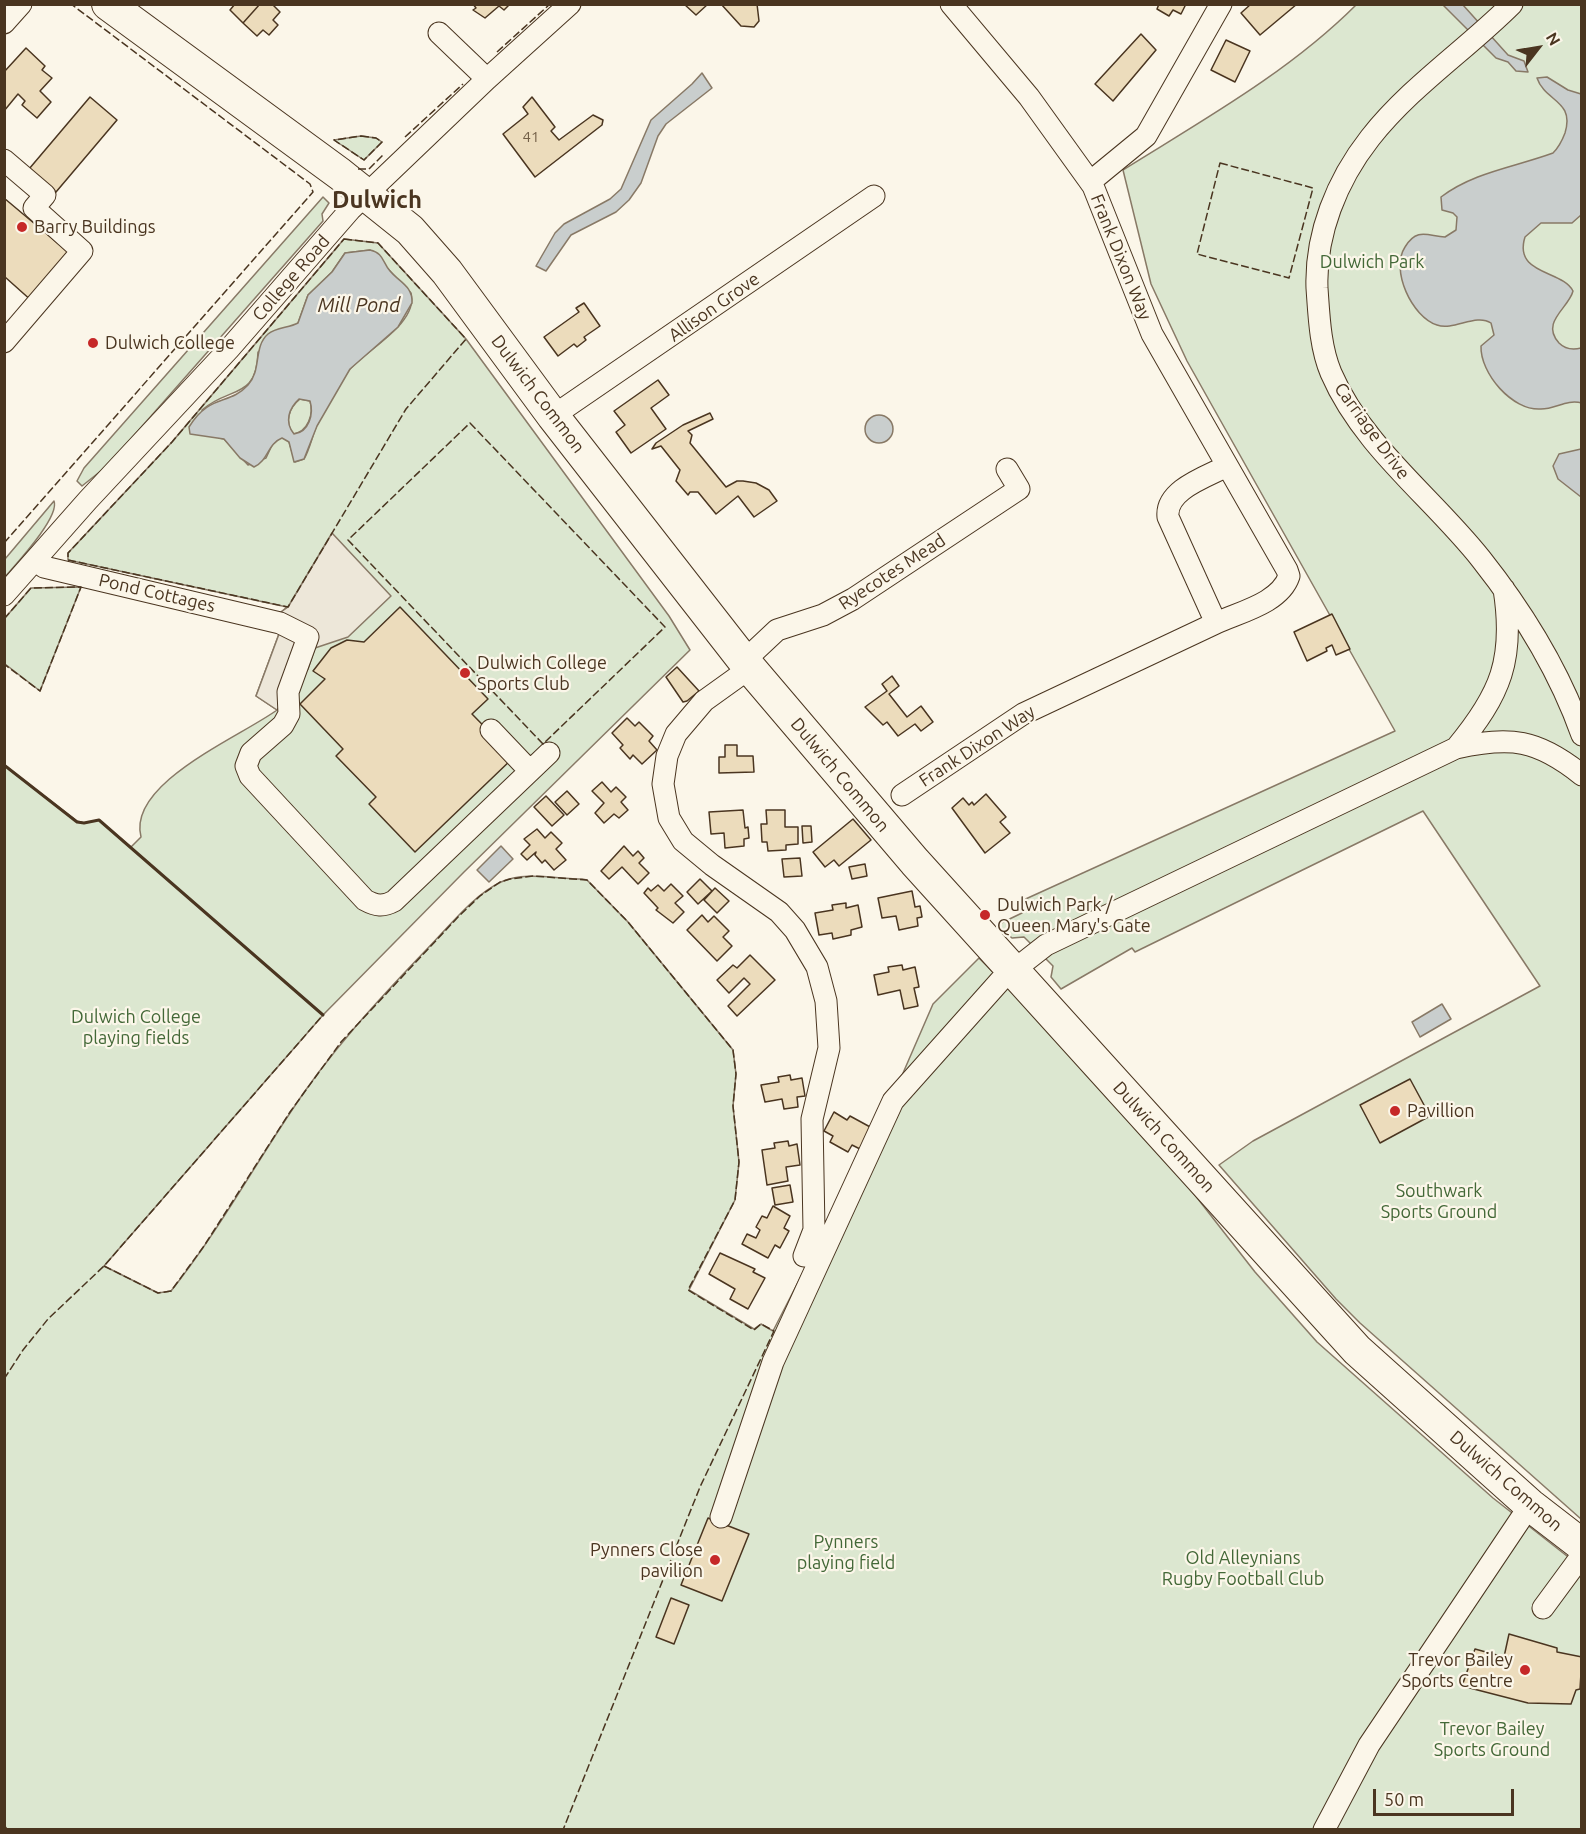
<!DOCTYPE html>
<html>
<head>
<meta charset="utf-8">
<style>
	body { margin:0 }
	#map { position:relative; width:1586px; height:1834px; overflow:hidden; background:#fbf6e9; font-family:Ubuntu,sans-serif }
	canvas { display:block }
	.frame { position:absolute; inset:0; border:6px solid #4a3520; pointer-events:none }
	.north { position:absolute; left:1508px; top:18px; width:60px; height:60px; -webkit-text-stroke:4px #fbf6e9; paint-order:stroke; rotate:59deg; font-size:16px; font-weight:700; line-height:24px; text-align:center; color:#4a3520 }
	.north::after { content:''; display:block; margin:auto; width:21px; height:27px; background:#4a3520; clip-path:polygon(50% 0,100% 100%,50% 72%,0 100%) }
	.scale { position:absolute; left:1373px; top:1789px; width:141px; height:27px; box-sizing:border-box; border:3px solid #4a3520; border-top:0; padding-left:8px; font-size:18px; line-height:21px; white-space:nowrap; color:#4a3520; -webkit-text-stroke:4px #fbf6e9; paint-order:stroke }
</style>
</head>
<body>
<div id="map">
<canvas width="1586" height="1834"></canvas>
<div class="frame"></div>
<div class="north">N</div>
<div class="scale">50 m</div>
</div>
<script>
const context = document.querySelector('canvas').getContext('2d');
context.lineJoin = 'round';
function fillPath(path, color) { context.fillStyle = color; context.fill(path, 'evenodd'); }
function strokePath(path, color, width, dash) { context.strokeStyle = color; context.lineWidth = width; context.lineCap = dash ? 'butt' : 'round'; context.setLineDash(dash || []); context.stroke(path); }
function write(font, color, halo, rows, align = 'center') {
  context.font = font + ' Ubuntu,sans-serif'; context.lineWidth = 4.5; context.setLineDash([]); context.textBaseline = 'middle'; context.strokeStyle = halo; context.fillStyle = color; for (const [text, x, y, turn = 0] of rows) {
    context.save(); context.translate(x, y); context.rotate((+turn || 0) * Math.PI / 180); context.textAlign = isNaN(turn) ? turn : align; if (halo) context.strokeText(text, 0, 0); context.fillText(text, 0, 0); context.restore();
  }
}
const green = new Path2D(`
	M1356,5H1581V1519L1360,1323L1336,1299L1219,1165L1253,1141L1540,986L1423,811L1135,952L1132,948L1061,989L1051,977L1053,966L1024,937L1012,938L997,925L1022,913L1019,902L1395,731L1187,361L1151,284L1123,170C1203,120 1289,72 1356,5Z
	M361,136L376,138L382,142L364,160L334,140Z
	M323,197L329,203L322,214L323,221L107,466L82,486L77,481L84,468Z
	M344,239L378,243L466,339L669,616L690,650L464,872L323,1015L104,1266L158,1293L171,1291C215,1236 250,1173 290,1113C329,1053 377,1001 427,949C449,927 472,896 501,882C524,871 557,879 582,879L587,880L628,922L733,1050L736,1074L733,1106L739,1162L735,1200L689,1290L754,1329L761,1324L773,1331L890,1103L933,1004L979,958L1070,1049L1173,1167L1255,1272L1317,1342L1493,1498L1581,1567V1829H7L4,1825V765L77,821L84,823L99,820L131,847L141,837C127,783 240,737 277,710L256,696L279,634L281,612L287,607L68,560V553L172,442ZM370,250L411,293C419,323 366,350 350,369C337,384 326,407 317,425C312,436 310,449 304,459L295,462L289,442L282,437L273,443L266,458L248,465L224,439L219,438L202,410C229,386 257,400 258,352L298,323L308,295L332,272L345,253Z
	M300,399L310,401C314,414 308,432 293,434C284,422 289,408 300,399Z
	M54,501C60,517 16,564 5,577V559Z
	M81,587L40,691L5,664L4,619L31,588Z`);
fillPath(green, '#dce7d0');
strokePath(green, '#887966', 1.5);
const parking = new Path2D(`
	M332,533L391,596L348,637L315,648L308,669L277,710L256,696L279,634L281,612L288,607Z`);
fillPath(parking, '#ede7d9');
strokePath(parking, '#887966', 1.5);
const water = new Path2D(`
	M1443,5H1463L1508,55L1524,61L1528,72L1516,71L1508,62L1496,58Z
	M702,73L712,88L666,124L658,136L641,183L629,200L616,212L571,235L546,271L536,266L555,233L564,224L610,199L621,189L651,120L692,84Z
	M1547,77L1568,90L1581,94V215L1572,223H1541L1525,237C1513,275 1563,270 1573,291C1569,308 1540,322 1559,343C1565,349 1573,350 1581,348L1582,403C1566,399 1556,409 1541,409C1512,411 1480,373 1481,346L1494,335L1491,323C1476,313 1454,331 1437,325C1412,317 1390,270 1405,247C1417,227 1428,236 1445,237L1456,230L1457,217L1453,213L1442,210L1441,197C1474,172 1515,167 1553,153C1559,147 1562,141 1565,133C1575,100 1545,102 1537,78Z
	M370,250C384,253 382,262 390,271C399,282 413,286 412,303L398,327L350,369L317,426L304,459L294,462L289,442L282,438C267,444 269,460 254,467L240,458L224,439L190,434L189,427C210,393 229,406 248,385C262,370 253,347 268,334C276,327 289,328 298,323L308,295L332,272L345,253ZM299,399L310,401C314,414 309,432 294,434C284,422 289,408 299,399Z
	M865 429a14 14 0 1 1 28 0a14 14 0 1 1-28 0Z
	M1581,449V497L1558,479L1553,466L1559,454Z
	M501,846L513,859L489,882L477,870Z
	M1442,1004L1451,1019L1420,1037L1412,1022Z`);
fillPath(water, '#c9cecd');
strokePath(water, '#887966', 1.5);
const building = new Path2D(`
	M235,4H260L243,23L230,10Z
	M260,4H272L280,12L273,20L278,25L269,35L263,30L257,36L243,23Z
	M473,4H510L504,10L499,6L485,18L473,10L476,8Z
	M684,4H708L696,15Z
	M721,4H757L759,21L754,27L741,26Z
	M1159,4H1186L1181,14L1173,10L1169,16L1157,9Z
	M1251,4H1297L1260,35L1241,13Z
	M1141,34L1156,50L1113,101L1095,84Z
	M1226,40L1250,51L1235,82L1211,70Z
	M26,48L45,66L42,70L52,78L40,91L51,102L37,118L22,105L25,101L18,94L4,111V72Z
	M90,97L117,120L56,192L29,169Z
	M532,97L555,127L551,131L559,140L593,115L603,120L602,125L535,177L503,134L528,114L523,107Z
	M4,198L73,256L33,302L5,277Z
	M584,303L600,326L584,337L586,340L577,347L574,344L558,356L544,337L579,312L576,308Z
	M658,380L669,395L651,408L666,429L631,453L616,432L625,425L614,411Z
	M710,413L713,419L688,431L692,435L690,443L726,487L737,481H743L756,483L769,490L777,501L754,517L738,496L716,514L698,492H690L688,495L676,481L680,470L661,446L652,449L656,443L683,425Z
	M400,607L488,699L472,714L514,757L415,852L369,804L376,797L336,756L343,749L300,704L325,679L313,671L331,648L347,640L364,642Z
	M1332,614L1350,649L1336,655L1332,645L1326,648L1327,651L1307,661L1294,632Z
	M677,667L699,691L687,701L683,702L666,677Z
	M892,676L899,686L889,694L907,717L921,706L933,722L921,731L915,724L898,736L887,722L883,725L865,707L887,691L882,684Z
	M627,718L635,726L639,722L653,736L649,741L657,750L642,764L633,755L630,759L620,748L623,745L612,733Z
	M725,745H737V756H753L754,772L719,773V757H725Z
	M602,782L611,792L616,787L626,797L621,802L628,810L619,818L614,814L604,823L595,813L604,803L592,791Z
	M567,791L579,804L567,815L555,802Z
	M986,794L1006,817L1000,822L1010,833L985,853L952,808L963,798L969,805L972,802L974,805Z
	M546,796L564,815L552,826L534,807Z
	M743,810L745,828L748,827L749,838L744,839V846L725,848L724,833L711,834L709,812Z
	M766,810H785V827H798V844L786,845V850L768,851L767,842H762L761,824H767Z
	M853,819L871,840L839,866L834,860L825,867L813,852Z
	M802,826H811L812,842L803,843Z
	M537,829L545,838L551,832L562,843L556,849L566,860L554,870L545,860L542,863L535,855L536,852L527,860L521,854L530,845L524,839Z
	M624,846L633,856L638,851L644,858L639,863L649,873L638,884L622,867L609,879L601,871Z
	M800,858L802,876L784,877L782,859Z
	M865,864L867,876L852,879L849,867Z
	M700,879L712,891L698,904L687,892Z
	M671,884L683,896L675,903L684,912L673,923L656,910L658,908L644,893L648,888L651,891L658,885L664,891Z
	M715,888L729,901L717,913L704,900Z
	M912,891L915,907L920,906L922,917L917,918L918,926L899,930L896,916L882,918L878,898Z
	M846,903V908L858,905L862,927L851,930V935L833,939L832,933L819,935L815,913L833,910L832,905Z
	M702,915L708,922L714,916L729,931L723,937L732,946L717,961L687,930Z
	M750,955L775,980L737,1016L728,1006L750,984L744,978L729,993L717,980L733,965L737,968Z
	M902,965L903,970L915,967L919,987L914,988L918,1006L904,1009L900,990L878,995L874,975L889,972L888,967Z
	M790,1075L791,1080L802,1078L805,1096L797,1097L798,1107L784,1109L782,1099L765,1102L761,1085L779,1082L778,1077Z
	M1410,1079L1430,1116L1380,1143L1360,1105Z
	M834,1112L847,1120L850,1116L872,1128L860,1149L852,1145L848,1152L830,1142L833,1136L824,1131Z
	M788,1141L789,1146L797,1144L800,1165L786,1167L788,1181L767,1185L762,1150L775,1148L774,1143Z
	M790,1185L793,1202L775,1205L772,1188Z
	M773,1206L790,1216L784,1228L789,1231L780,1248L775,1245L768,1258L742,1244L747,1234L756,1238L760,1230L756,1227L762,1216L767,1218Z
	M720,1253L755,1269L753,1272L765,1278L748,1309L730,1299L735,1289L709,1274Z
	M708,1518L749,1534L722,1601L681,1585Z
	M671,1598L689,1605L674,1644L656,1637Z
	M1509,1634L1557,1648V1652L1582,1657L1580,1689L1576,1690L1571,1704L1528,1703L1462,1686L1475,1649L1504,1657Z`);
fillPath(building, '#ecdcbc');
strokePath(building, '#4a3520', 1.5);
const minor = new Path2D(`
	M951,4L1029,97L1093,186L1152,334L1287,570L1289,576C1280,603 1240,612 1216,623L1168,517C1165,490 1206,477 1227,466
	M1512,4C1466,50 1411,86 1370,138C1337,180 1315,234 1317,288C1319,316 1320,347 1331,373C1363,447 1432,497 1481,559C1523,612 1559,670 1582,735
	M4,23L21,4
	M439,33L487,79
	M4,160L45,195L34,208L82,251L4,342
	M1090,182L1146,136L1221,4
	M553,416L874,196
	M35,561L44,567L280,623L308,637L288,692L289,714L283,725L251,753L246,766L250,776L365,900C376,906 383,907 394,901L549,753
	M4,595L88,500L229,349L350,210L487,79L570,4
	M744,661L777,630L823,615L853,599L1019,489L1007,469
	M750,668L704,701L676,734L667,756L663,784L669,818L683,841L712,865L779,912L795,930L817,967L826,1001L829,1048L812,1119L814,1230L804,1256
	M491,730L530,771
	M1456,748C1511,736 1537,739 1582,775
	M902,795L1023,714L1216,623
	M721,1517L773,1362L893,1101L1000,981L1046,945L1456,748C1501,694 1515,659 1504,589
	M1543,1608L1582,1555
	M1324,1830L1369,1745L1530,1505`);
const highway = new Path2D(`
	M108,4L340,174L410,230L447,272L553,416L744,661L915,862L1357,1350L1530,1505L1582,1545`);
strokePath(minor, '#4a3520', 23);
strokePath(highway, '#4a3520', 34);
strokePath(minor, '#fbf6e9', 21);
strokePath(highway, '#fbf6e9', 32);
strokePath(new Path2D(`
	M497,52L550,4
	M361,136L376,138L382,142L364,160L334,140Z
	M405,137L463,84
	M1220,163L1313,188L1289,278L1197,254Z
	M358,169H369L384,154
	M344,239L378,243L466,339L406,409L288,607L68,560V553L172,442Z
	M470,423L665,627L543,744L348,540Z
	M4,543L313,192L310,184L71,4
	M4,619L31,588L81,587L40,691L4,664
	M104,1266L158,1293L171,1291L204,1246L290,1112L341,1042L459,916L480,896L500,882L510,879L533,876L587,880L628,922L733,1050L736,1074L733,1106L739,1162L735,1200L688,1290L754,1330L761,1324L774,1331L700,1487L563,1830
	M4,1379L23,1350L48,1319L104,1266L323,1015
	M4,1825L7,1830`), '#4a3520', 1.5, [8, 3]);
strokePath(new Path2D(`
	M4,765L77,822L84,823L99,820L323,1015`), '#4a3520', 3);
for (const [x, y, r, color] of [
	[22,227,6,"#c62828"],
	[93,343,6,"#c62828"],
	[465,673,6,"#c62828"],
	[985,915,6,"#c62828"],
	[1395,1111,6,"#c62828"],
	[715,1560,6,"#c62828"],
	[1525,1670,6,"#c62828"]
]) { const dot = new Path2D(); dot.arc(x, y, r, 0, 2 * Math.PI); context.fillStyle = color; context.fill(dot); strokePath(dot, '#fbf6e9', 2); }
write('15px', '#725f47', null, [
	["41",531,137]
]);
write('18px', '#4a3520', '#fbf6e9', [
	["Barry Buildings",34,227],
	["Dulwich College",105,343],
	["Dulwich College",477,663],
	["Sports Club",477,684],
	["Dulwich Park /",997,905],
	["Queen Mary's Gate",997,926],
	["Pavillion",1407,1111],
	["Pynners Close",703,1550,"right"],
	["pavilion",703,1571,"right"],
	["Trevor Bailey",1513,1660,"right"],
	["Sports Centre",1513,1681,"right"]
], 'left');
write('18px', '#4a3520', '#fbf6e9', [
	["Frank Dixon Way",1121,257,68],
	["College Road",291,278,-49],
	["Allison Grove",714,307,-35],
	["Dulwich Common",538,394,53],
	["Carriage Drive",1372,431,54],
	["Ryecotes Mead",892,572,-33],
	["Pond Cottages",157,593,13],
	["Frank Dixon Way",977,746,-33],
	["Dulwich Common",840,775,50],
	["Dulwich Common",1164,1137,48],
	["Dulwich Common",1506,1481,41]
]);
write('18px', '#436837', '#fbf6e9', [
	["Dulwich Park",1372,262],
	["Dulwich College",136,1017],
	["playing fields",136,1038],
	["Southwark",1439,1191],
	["Sports Ground",1439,1212],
	["Pynners",846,1542],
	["playing field",846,1563],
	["Old Alleynians",1243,1558],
	["Rugby Football Club",1243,1579],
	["Trevor Bailey",1492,1729],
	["Sports Ground",1492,1750]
]);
write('italic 20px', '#4a3520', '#fbf6e9', [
	["Mill Pond",359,305]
]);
write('bold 24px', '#4a3520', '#fbf6e9', [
	["Dulwich",377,200]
]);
</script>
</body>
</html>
